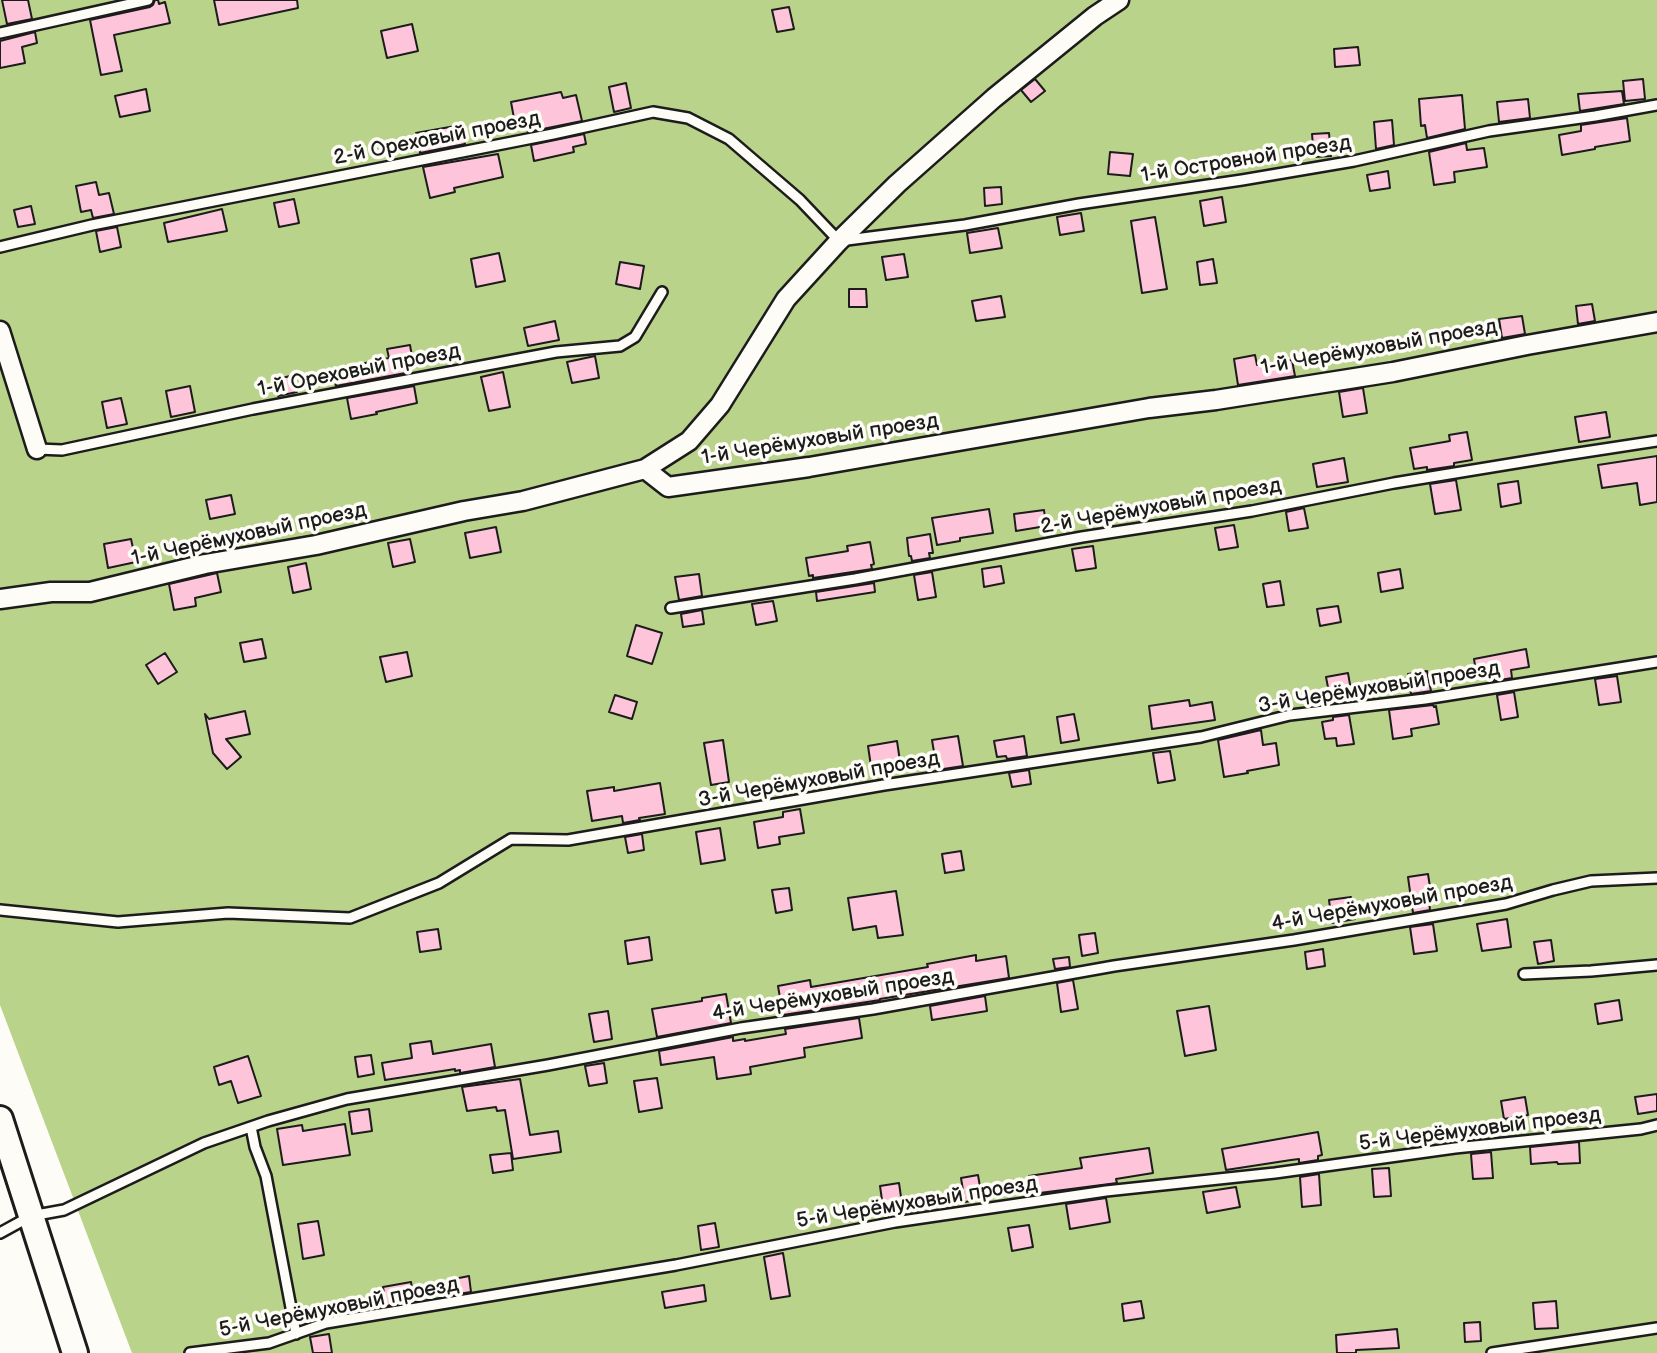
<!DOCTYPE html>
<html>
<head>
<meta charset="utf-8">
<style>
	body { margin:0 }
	canvas { display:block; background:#fdfcf7 }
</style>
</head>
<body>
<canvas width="1657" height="1353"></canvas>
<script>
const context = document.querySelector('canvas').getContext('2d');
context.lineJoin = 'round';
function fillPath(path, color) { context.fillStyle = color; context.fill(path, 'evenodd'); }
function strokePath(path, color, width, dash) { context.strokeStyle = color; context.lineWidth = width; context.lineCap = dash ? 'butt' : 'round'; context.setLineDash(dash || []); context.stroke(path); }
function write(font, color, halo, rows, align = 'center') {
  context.font = font + ' "Balsamiq Sans",sans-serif'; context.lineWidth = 7; context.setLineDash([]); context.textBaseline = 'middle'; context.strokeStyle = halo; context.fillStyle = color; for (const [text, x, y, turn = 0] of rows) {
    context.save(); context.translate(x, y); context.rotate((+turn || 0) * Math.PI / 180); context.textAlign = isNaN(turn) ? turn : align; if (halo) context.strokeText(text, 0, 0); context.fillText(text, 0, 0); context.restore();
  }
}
fillPath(new Path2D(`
	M0,0H1657V1353H132L0,1005Z`), '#bad38a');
const building = new Path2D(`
	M2,0H28L32,19L7,24Z
	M155,0H158L159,4L165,2L170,23L114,35L122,71L101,75L90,20L150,7L153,5Z
	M214,0H297L298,8L219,25Z
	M789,7L794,29L777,32L772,10Z
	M412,24L418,51L387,58L381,31Z
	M35,32L37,43L22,47L25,63L0,68V41Z
	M1358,47L1360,65L1335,67L1334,49Z
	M1035,79L1045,91L1031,102L1021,90Z
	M1643,79L1645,99L1625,101L1623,81Z
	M626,83L631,108L614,112L609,87Z
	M146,89L150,111L120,117L115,96Z
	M1622,91L1624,104L1580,111L1578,94Z
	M561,92L563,98L576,95L582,121L528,132L527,127L516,129L511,102Z
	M1462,95L1465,129L1427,138L1425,125L1421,126L1419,99Z
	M1528,99L1530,118L1499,122L1497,102Z
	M1627,118L1630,141L1595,147V149L1562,155L1559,135L1581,131V125Z
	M1392,120L1394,145L1376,149L1374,122Z
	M461,125L465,144L420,153L416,133Z
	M1329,133L1331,156L1314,157L1312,134Z
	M584,134L586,144L573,147L574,152L534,161L531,145Z
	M1466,143L1467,150L1484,148L1487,167L1454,172L1455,182L1434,185L1429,152Z
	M1110,152L1133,154L1130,176L1108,174Z
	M498,154L503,177L454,188L455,192L430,198L423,167Z
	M1388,171L1390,188L1370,191L1367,175Z
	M96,182L99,195L109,193L114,214L93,218L91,210L81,212L76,186Z
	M1001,187L1002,204L985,206L984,188Z
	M1222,197L1226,222L1204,226L1200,201Z
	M294,199L299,223L279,227L274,203Z
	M31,206L35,224L18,227L14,210Z
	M222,209L227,231L168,242L164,223Z
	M1081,213L1084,231L1060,235L1057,217Z
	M1155,217L1167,289L1142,293L1131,221Z
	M117,227L121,247L100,252L96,231Z
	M998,228L1002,248L970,253L967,233Z
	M499,253L505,281L476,287L471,259Z
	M904,254L908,277L886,280L882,257Z
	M1213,259L1217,283L1200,285L1197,262Z
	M620,262L644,266L640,289L616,284Z
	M849,289H866L867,307H849Z
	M1001,296L1005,317L976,321L972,301Z
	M1592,304L1595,321L1578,324L1576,306Z
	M1522,316L1525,334L1502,338L1499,319Z
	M555,321L559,340L528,346L524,328Z
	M410,345L413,362L409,363L411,372L336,386L332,370L389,358L387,349Z
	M1255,355L1257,365L1292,360L1295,376L1238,385L1234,359Z
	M595,356L599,378L572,383L567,362Z
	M503,372L510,407L489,411L481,377Z
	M294,375L297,392L278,396L274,380Z
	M190,386L195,412L171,417L166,391Z
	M414,386L417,403L376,412L377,414L351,419L347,398Z
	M1363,388L1367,413L1343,417L1339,392Z
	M121,398L127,424L107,428L102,402Z
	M1606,412L1610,437L1579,442L1575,417Z
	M1467,432L1472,460L1454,463V466L1427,470V467L1414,469L1410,448L1450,441L1449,435Z
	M1657,456V502L1640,505L1637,483L1602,488L1598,465Z
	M1344,458L1348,482L1317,487L1313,464Z
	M1456,480L1461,510L1435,514L1430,484Z
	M1518,481L1521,503L1501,507L1498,484Z
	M231,495L235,514L210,519L206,500Z
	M1304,508L1308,528L1289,531L1286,512Z
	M989,509L993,533L960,538V541L937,545L932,518Z
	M1044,510L1046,526L1016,531L1014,514Z
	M1234,525L1238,547L1219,550L1215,528Z
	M496,527L501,552L470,558L465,533Z
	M930,534L933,553H929L930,558L912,561L911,556H909L907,538Z
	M131,539L136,562L108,568L104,544Z
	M410,539L415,562L393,567L388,543Z
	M870,542L874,564L871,565L872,569L813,578V575L809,576L806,558L848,551L847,546Z
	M1093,546L1096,568L1076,571L1072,549Z
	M306,563L311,589L293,593L288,567Z
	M1001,566L1004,583L984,587L982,569Z
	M1400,569L1403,588L1381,592L1378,573Z
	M932,572L936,597L918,600L914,575Z
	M217,573L221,592L195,598L196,606L174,610L169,584Z
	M699,574L702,596L679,600L675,577Z
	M1280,581L1284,605L1267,607L1263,584Z
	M874,583L875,592L817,601L816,592Z
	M773,601L777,621L756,625L752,604Z
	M1338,606L1341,622L1320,626L1317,609Z
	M702,610L704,624L683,627L681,614Z
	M636,625L662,633L652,664L627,656Z
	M262,639L266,658L244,662L240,643Z
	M1526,649L1529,667L1511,670L1512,678L1494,681V675L1477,678L1474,659Z
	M407,652L412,676L386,682L380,657Z
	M165,653L177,672L158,684L146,665Z
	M1427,671L1431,691L1411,694L1408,674Z
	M1348,673L1352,696L1346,697L1347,701L1331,703L1326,677Z
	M1617,676L1621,702L1599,705L1595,679Z
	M1514,692L1518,717L1501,720L1497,695Z
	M615,695L637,702L632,719L609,712Z
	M1189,700L1190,706L1212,702L1215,720L1152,729L1149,706Z
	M1433,705L1434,707L1436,706L1439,724L1411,729L1412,736L1393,739L1389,710Z
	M245,711L250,734L226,739L241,757L227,769L213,753L205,714L209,719Z
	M1074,714L1079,740L1061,743L1057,717Z
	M1349,715L1354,744L1337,746L1336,738L1325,739L1322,722L1333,720V717Z
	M1261,730L1263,745L1276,743L1279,765L1247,771L1248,773L1224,777L1218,740Z
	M958,736L963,766L937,770L932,740Z
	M1024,736L1027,756L1007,759L1006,756L997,757L994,741Z
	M723,740L729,782L711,785L704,743Z
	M897,741L901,768L872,773L868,746Z
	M1170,751L1175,780L1158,783L1153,753Z
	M1029,770L1031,784L1012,787L1009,773Z
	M660,783L665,814L639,818L640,820L623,823L622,816L592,821L587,791L614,787V791Z
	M800,809L804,833L779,837L780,844L758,848L754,822L783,817V812Z
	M720,828L725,860L701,864L696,832Z
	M642,834L644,850L628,853L625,837Z
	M961,851L964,870L945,873L942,854Z
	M1428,874L1432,900L1429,901L1430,910L1413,913L1408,877Z
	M789,888L792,910L776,913L772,890Z
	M896,891L903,935L878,938L876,926L853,930L848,898Z
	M1351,897L1355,919L1332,923L1329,900Z
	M1507,919L1511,947L1482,951L1477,924Z
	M1433,924L1437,951L1414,954L1410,927Z
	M438,929L441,949L420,952L417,932Z
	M1095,933L1098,953L1082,956L1079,935Z
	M649,937L652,960L628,964L625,941Z
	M1551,940L1554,961L1538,964L1534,942Z
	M1323,949L1325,966L1307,969L1305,952Z
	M976,955V961L1006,956L1009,978L880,999V1000L783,1015L778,986L810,980L811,987L928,967L927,964Z
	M1069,957L1070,967L1055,969L1053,959Z
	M1073,980L1078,1009L1061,1012L1057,983Z
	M726,994L731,1023L657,1037L652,1009L702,1001V998Z
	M985,996L987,1011L932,1020L930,1006Z
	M1619,1000L1622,1020L1598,1024L1595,1004Z
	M1209,1006L1216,1050L1185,1056L1177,1011Z
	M608,1011L612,1039L594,1042L589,1014Z
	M859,1018L862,1038L804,1048L805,1057L750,1067L751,1074L717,1079L714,1057L661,1065L659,1051L733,1037V1041L745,1039V1041L786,1034L785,1029Z
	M431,1041L433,1054L491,1044L495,1067L460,1073V1070L455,1071V1069L385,1080L382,1063L412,1058L410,1044Z
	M371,1055L374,1074L358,1077L355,1057Z
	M248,1056L261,1096L238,1103L231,1081L219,1085L214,1067Z
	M604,1063L607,1083L589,1086L585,1066Z
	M657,1078L662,1108L639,1112L634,1081Z
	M520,1079L530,1135L558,1131L561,1152L513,1159L505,1110L497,1111L496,1107L467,1111L462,1087Z
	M1657,1094V1111L1638,1114L1635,1097Z
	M1525,1097L1528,1115L1504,1119L1501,1101Z
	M369,1109L372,1131L352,1134L349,1112Z
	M345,1124L350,1155L283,1165L277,1129L302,1125L303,1131Z
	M1318,1132L1322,1155L1318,1156V1160L1299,1163V1159L1291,1160L1226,1170L1222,1149Z
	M1579,1142L1580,1163L1558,1164L1557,1162L1531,1164L1530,1147Z
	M1149,1148L1153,1173L1116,1179L1117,1183L1032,1194L1029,1176L1082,1168L1080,1158Z
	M1491,1152L1493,1178L1473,1179L1471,1154Z
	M511,1153L513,1170L493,1173L490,1155Z
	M1389,1168L1391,1196L1374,1197L1372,1169Z
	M1319,1174L1321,1205L1302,1207L1300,1177Z
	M978,1175L982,1199L965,1202L961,1178Z
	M899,1183L903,1211L884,1214L880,1186Z
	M1236,1187L1240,1207L1207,1213L1203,1192Z
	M1106,1198L1110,1222L1070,1229L1066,1204Z
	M318,1221L324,1255L303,1259L298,1224Z
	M715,1223L719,1247L701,1250L698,1226Z
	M1029,1225L1033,1247L1012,1251L1008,1228Z
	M783,1253L790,1296L771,1299L764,1257Z
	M469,1276L471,1292L452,1295L449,1280Z
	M411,1282L414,1301L386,1306L383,1287Z
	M704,1285L706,1301L665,1308L662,1292Z
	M1141,1301L1144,1318L1124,1321L1122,1304Z
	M1556,1301L1558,1328L1535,1329L1533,1303Z
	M1480,1322L1481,1341L1465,1342L1464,1323Z
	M1397,1329L1399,1348L1356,1350V1353H1337L1336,1335Z
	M329,1334L332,1353H313L310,1337Z`);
fillPath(building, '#fec5da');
strokePath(building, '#1c1c1c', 2);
const lane = new Path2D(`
	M0,33L148,0
	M0,247L92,225L553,134L653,112L688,118L729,139L800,200L839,241L965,225L1079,204L1242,180L1354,161L1489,131L1595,116L1657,105
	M37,449L62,450L253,409L556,352L620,346L635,337L662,292
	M671,608L855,579L1082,537L1252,511L1394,483L1565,455L1657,441
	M0,910L118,922L228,913L350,918L439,883L511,839L568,840L884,785L1201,737L1290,715L1425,699L1657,662
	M1524,974L1591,971L1657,965
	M251,1127L255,1147L266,1176L296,1334
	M0,1233L31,1216L64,1210L204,1143L268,1121L347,1099L548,1065L741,1028L873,1009L1114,966L1294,940L1506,904L1553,890L1591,881L1657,878
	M190,1353L269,1343L326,1323L676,1265L895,1222L1106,1191L1275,1173L1455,1148L1641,1129L1657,1125
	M1492,1353L1657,1328`);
const street = new Path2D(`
	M0,331L37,449
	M645,469L689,441L720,405L786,299L839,241L897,184L994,98L1095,16L1119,0
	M0,599L51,592H90L205,564L316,545L464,511L523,501L645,469L668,487L809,467L1149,408L1216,400L1393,372L1527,345L1657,322`);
const secondary = new Path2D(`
	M0,1119L75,1353`);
strokePath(lane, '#1c1c1c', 14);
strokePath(street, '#1c1c1c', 23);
strokePath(secondary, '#1c1c1c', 30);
strokePath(lane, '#fdfcf7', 9);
strokePath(street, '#fdfcf7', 18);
strokePath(secondary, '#fdfcf7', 24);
write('21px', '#1c1c1c', '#fdfcf7', [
	["2-й Ореховый проезд",437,139,-11],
	["1-й Островной проезд",1246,160,-9],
	["1-й Черёмуховый проезд",1379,348,-10],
	["1-й Ореховый проезд",359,371,-11],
	["1-й Черёмуховый проезд",820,440,-9],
	["2-й Черёмуховый проезд",1161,507,-10],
	["1-й Черёмуховый проезд",249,535,-12],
	["3-й Черёмуховый проезд",1379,688,-9],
	["3-й Черёмуховый проезд",819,780,-10],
	["4-й Черёмуховый проезд",1392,904,-10],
	["4-й Черёмуховый проезд",833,996,-9],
	["5-й Черёмуховый проезд",1480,1130,-7],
	["5-й Черёмуховый проезд",917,1203,-9],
	["5-й Черёмуховый проезд",339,1308,-11]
]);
</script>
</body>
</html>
